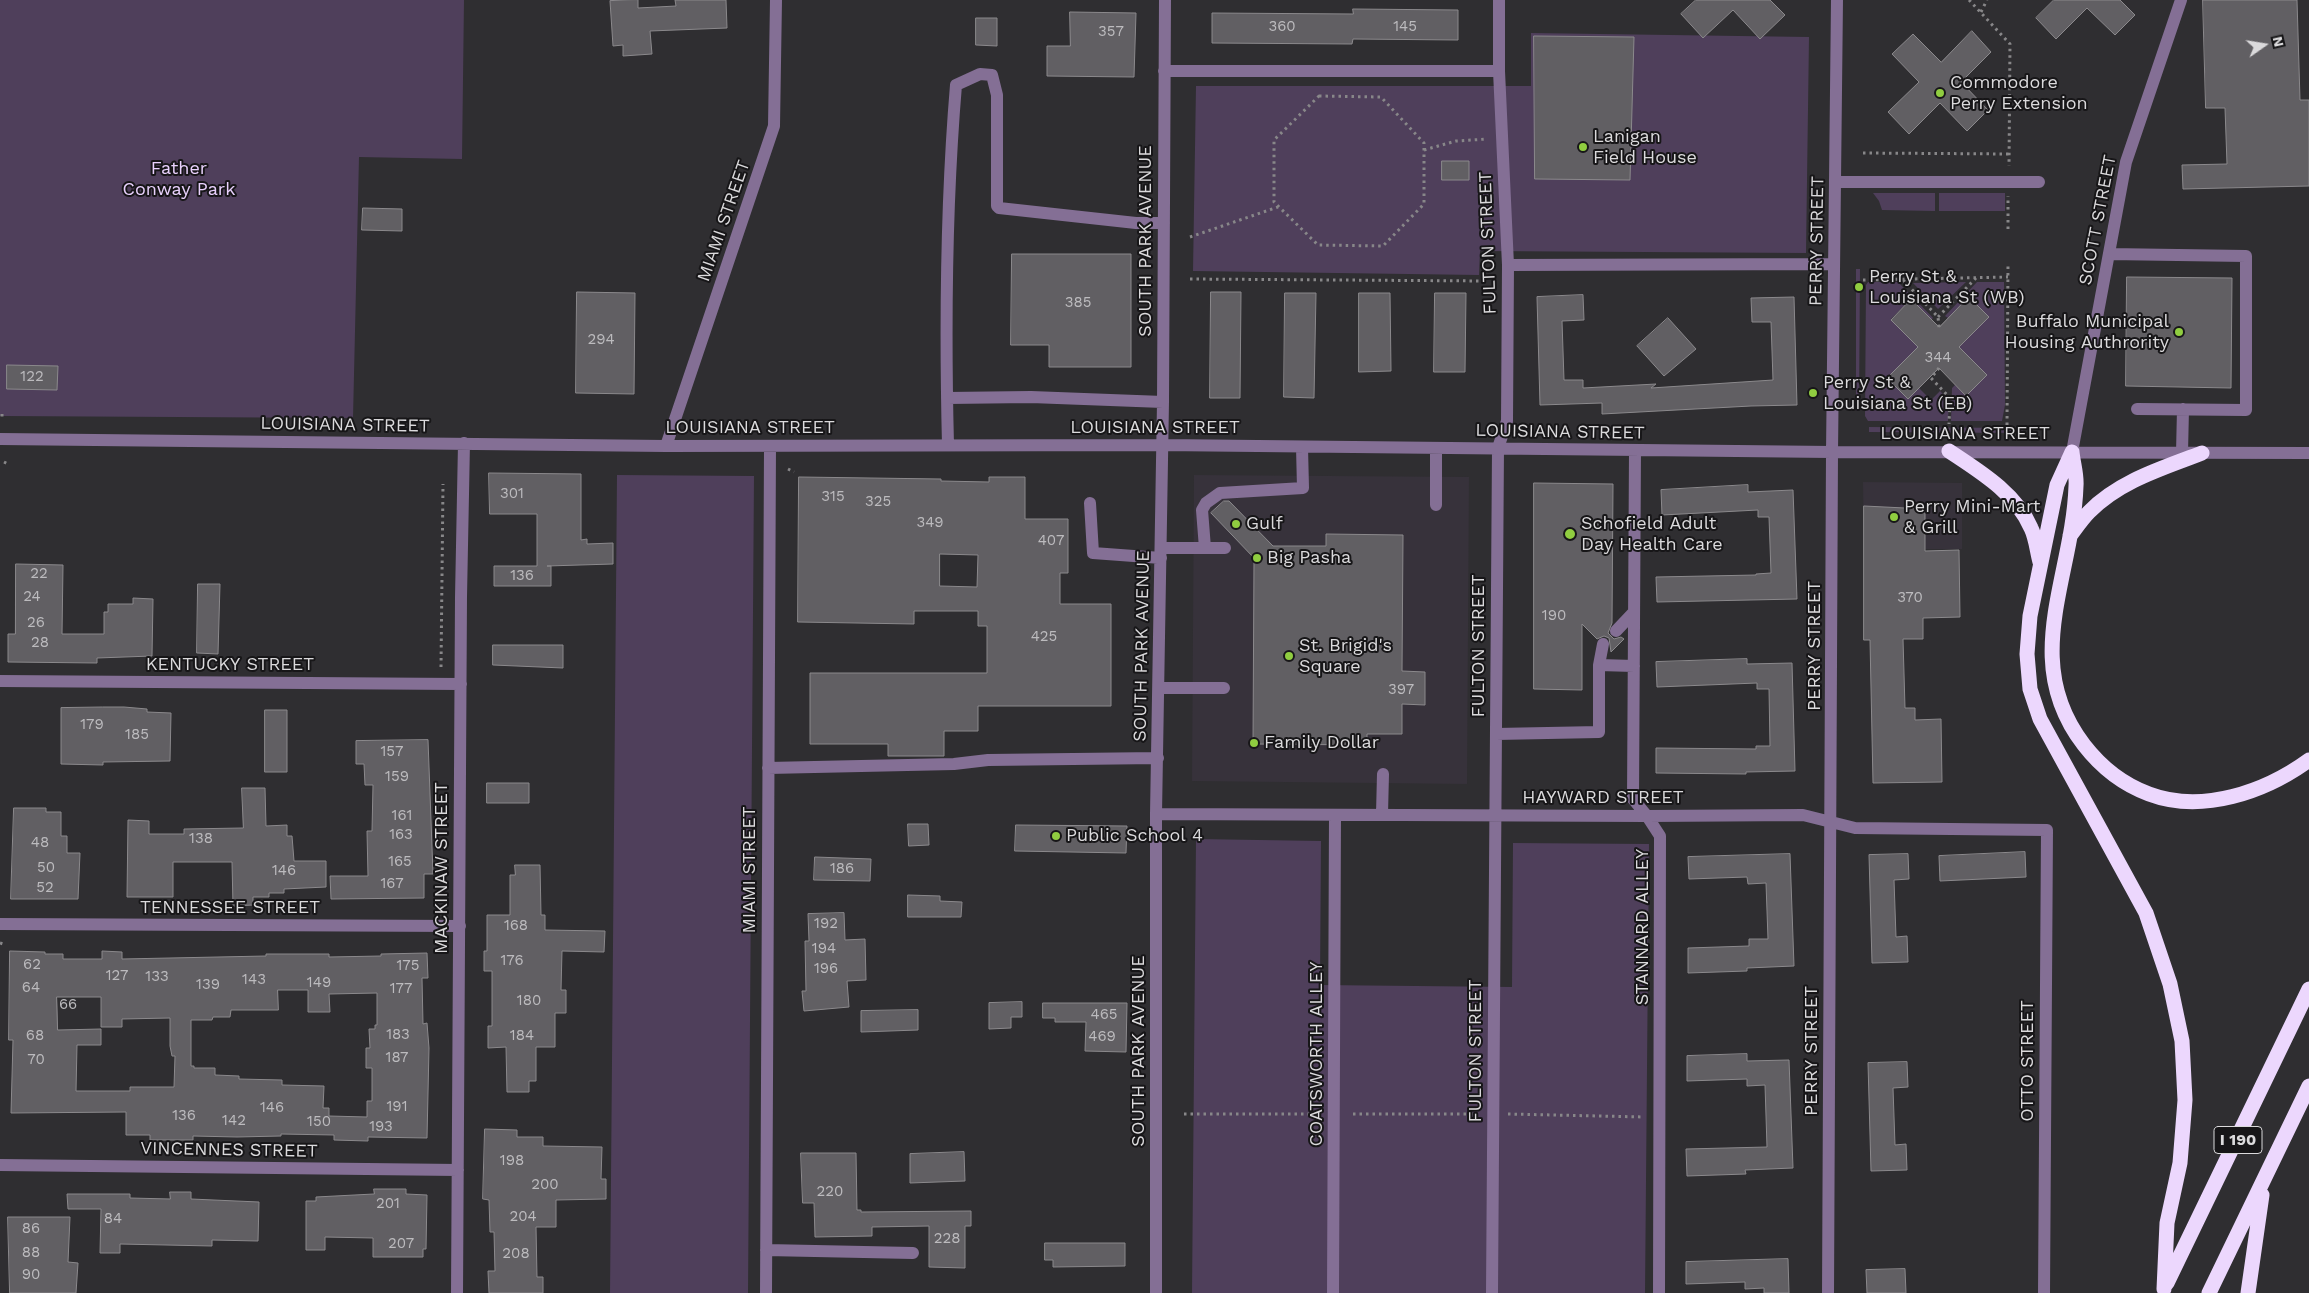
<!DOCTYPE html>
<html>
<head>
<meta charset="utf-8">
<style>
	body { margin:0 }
	#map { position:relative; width:2309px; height:1293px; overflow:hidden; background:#2f2e31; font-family:"Work Sans",sans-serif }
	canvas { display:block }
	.north { position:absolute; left:2239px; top:20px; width:50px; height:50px; -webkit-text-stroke:4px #171618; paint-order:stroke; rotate:77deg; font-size:14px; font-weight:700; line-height:20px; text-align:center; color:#dbdadc }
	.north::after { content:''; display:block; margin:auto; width:18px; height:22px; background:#dbdadc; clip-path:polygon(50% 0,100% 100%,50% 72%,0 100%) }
</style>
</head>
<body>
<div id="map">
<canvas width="2309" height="1293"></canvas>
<div class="north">N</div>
</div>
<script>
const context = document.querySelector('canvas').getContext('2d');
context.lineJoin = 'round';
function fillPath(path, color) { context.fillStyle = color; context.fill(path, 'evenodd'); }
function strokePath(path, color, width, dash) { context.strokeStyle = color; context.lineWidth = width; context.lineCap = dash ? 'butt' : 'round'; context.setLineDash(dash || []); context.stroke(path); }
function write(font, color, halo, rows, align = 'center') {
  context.font = font + ' "Work Sans",sans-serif'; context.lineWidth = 4; context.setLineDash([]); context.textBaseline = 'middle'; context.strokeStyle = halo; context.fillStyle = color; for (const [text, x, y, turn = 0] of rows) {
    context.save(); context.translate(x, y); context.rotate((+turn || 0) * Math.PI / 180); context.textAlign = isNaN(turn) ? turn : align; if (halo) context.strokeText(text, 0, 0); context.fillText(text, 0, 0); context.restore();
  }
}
fillPath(new Path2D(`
	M1194,475L1469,477L1467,784L1192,781Z
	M1863,482L1962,483V549H1864Z`), '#37323b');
fillPath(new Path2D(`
	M0,0H464L462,159L359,157L353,418L0,416Z
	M1531,33L1809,37L1806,253L1480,251L1479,275L1193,271L1196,86H1531Z
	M1873,193H1935V211L1882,210L1879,201Z
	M1939,193H2005V211H1939Z
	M1856,269H1860L1859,411H1856Z
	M1868,282H1898L1933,318L1931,320L1911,299L1891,319L1918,347L1887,378L1908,399L1919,388L1931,400L1940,391L1949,400L1948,421H1868L1865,416L1866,285Z
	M1966,282L1938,309L1913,283Z
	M1977,282H2004L2005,405L2002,421H1951L1952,388L1955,385L1966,396L1959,347L1989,317L1969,297L1948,318L1945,316Z
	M1869,427L2026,428L2019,433L1869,432Z
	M617,475L754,476L748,1293H610Z
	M1196,839L1321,841L1320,985L1512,987L1513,843L1649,844L1645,1293H1192Z`), '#4f3f5b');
const building = new Path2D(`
	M638,0V8L676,6L675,0H726L727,28L650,31L652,54L623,56V45L613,46L610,1Z
	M1696,0H1770L1785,15L1760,39L1733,10L1703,38L1681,14Z
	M2054,0H2120L2135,15L2115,35L2087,8L2056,39L2036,18Z
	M2203,0H2297L2300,100H2309V186L2183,189L2182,165L2227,164L2225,108H2206Z
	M1353,9L1458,10V40L1353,39L1352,44L1212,43V13L1353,14Z
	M1070,12L1136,13L1134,77L1047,76V46H1070Z
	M976,18H997V46L976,45Z
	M1972,31L1991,52L1961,82L1988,110L1967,131L1940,103L1909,134L1888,112L1919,82L1892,54L1913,34L1941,62Z
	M1534,36L1634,37L1630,180L1535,179Z
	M1442,161H1469V180H1442Z
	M363,208L402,209V231L362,230Z
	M1012,254H1131V367H1049V345H1011Z
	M2127,277L2232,278L2231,388L2126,386Z
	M577,292L635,293L634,394L576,393Z
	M1211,292H1241L1240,398H1210Z
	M1285,293H1316L1314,398L1284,397Z
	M1359,293H1390L1391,371L1359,372Z
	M1435,293H1466L1465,372H1434Z
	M1583,295L1584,320L1562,321L1564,380H1583V388L1656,384L1651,388L1773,380L1771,322H1752L1751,298L1794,297L1797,405L1751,406L1602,414V403L1540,405L1537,297Z
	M1969,297L1989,317L1959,347L1987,375L1966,396L1939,368L1908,399L1887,378L1918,347L1891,320L1911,299L1939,327Z
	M1668,318L1696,349L1664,376L1637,346Z
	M7,365L58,366L57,390L7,389Z
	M489,473L581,474V540L587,539V544L613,543V564L547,566H551V586H494V566H537V514H490Z
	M799,477L941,479V481L989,482V477H1025V519H1068V573H1060V604H1111V706H978V731H944V756H888V744H810V673H987V626H978V611H914V624L798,622ZM940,554L978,555L977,587L940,586Z
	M1534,483L1613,484L1612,623L1608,633L1614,639L1621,637L1624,639L1611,652L1609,638L1604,636L1597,639L1582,624V690L1534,689Z
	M1748,485V492L1793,490L1797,599L1657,602L1656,577L1756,575V574L1771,573L1769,517H1758V510L1662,515L1661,490Z
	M1224,501H1229L1273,546H1326V534L1403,535L1402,671L1425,672V705L1402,704V734H1367V745L1253,744L1254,558L1211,513Z
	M1864,506L1925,509V551L1959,550L1960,617L1923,618V639H1903L1905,708H1915V720L1941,719L1942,782L1873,783L1870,640H1864Z
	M16,564L63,565L62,634H104V612H108V604H133V598L153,599L152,656L97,658V663L8,662V634H15Z
	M198,584H220L218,654L197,653Z
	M493,645H563V668L493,665Z
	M1747,659V664L1792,663L1795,771L1746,772V774L1656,773V748L1756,749V746H1770L1769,689H1757V683L1657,687L1656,662Z
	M103,707H124L147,709V712L171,713L170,761L103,762V765L61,764V708Z
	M265,710H287V772H265Z
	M428,740L433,874H424V898L331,899L330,876H368L367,831H372L373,785H365L364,764H356V741Z
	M487,783H529V803H487Z
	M242,788H265L266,826L287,825V836H292L294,861H326V887L284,889V893H269V897H253V905L233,906L232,862H173V897H127L128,820L149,821V834H184V829L243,828Z
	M14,808H46V812H61V836H67V853H80L78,899H11Z
	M908,824H928L929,845L909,846Z
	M1016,825L1127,826L1126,853L1015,851Z
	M2025,852L2026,877L1940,881L1939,856Z
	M1790,854L1794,966L1747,968V971L1688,973V948L1749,946V939H1768L1766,883L1748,884L1747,877L1689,879L1688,857Z
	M1908,854L1909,879L1894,880L1896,937L1907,936L1908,962L1872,963L1869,855Z
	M815,857L871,859L870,881L814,880Z
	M515,865H540L541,915H545V930L605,931L604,952L562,951L561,990H566V1013H555V1047H536V1081H529V1092H507L506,1047L488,1048V1026H492V971H484V951H487V915H510V875H515Z
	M908,895L940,896V901L962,902L961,917H908Z
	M844,913L845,940L865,939L866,980L847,981L849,1007L804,1011L802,991H806L805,941H809L808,914Z
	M10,951L45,952V954H63V959H102V951L122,952V959L266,956V954H329V957L381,956V954L427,953L428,978H422L423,1024L427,1023L429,1048L427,1138L368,1137V1141L334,1140V1135L281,1134V1136L237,1137L193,1136V1140H150V1135H126V1112L11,1113L13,1040H9ZM278,990H308V1012H330L329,994L377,993V1025H375V1029H369L370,1048H366V1068H372V1101H367V1117L329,1116V1108H323L324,1086L282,1085V1080L239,1079V1076L215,1075V1068H194V1066H191V1020H212L213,1017H230L231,1010H278ZM57,997H101V1027H122V1019L170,1018V1046L172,1056H175L174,1087H130V1091H76L77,1045H101V1029L58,1030Z
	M1022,1002V1017H1011V1028L989,1029V1003Z
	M1043,1003H1127L1126,1052L1085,1051L1086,1022H1055V1018H1043Z
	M918,1010V1030L861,1032V1011Z
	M1747,1054V1061L1789,1060L1793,1168L1745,1170L1746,1174L1687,1176L1686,1149L1767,1147L1765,1085L1747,1086V1079L1687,1081V1056Z
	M1907,1062L1908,1087L1893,1088L1895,1145L1906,1144L1907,1170L1871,1171L1868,1063Z
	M485,1129L517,1130V1137H543V1146L602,1147L601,1179H606V1199L556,1200V1227H536L537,1277H543V1293H489L488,1271H495L494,1232H490L489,1200L483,1199Z
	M964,1152L965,1181L910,1183V1154Z
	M801,1153H856L857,1210H861V1212L971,1211V1226H965V1268L929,1267V1226L872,1227V1236L815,1237L814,1203H803Z
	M374,1189H406V1194L427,1195L426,1249H423V1257H373V1238L325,1237V1250H306V1201H316V1197L374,1194Z
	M170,1192H191V1199L259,1202L258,1241L212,1240V1246L120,1244V1253H100L101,1209H68L67,1194H130V1198L170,1199Z
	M8,1217H70L68,1262L78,1263L76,1293H10Z
	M1045,1243H1125V1266L1053,1267V1260H1045Z
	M1788,1259L1789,1293H1764V1288L1745,1289V1282L1686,1284V1262Z
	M1905,1269L1906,1293H1867L1866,1270Z`);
fillPath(building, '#615f63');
strokePath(building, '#8b898c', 1);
strokePath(new Path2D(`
	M1969,0L2010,44L2009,166
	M1981,12L1987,0
	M1319,96L1381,97L1424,143V204L1383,246L1318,245L1274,202V140Z
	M1424,150L1456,141L1487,139
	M1863,153L2009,154
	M2008,229V196
	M1190,237L1278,207
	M1190,279L1486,281
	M1863,280L2008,277
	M1903,280L1938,317L1939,327
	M1938,317L1976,278
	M1939,368L1931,378L1950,398L1949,424
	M2,414V420
	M1135,421L1137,423
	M1189,423L1191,420
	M2007,425L2008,263
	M4,462L8,464
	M788,469L794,472
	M441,667L443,484
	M0,943L6,945
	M1184,1114H1319
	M1353,1114H1477
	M1508,1114L1644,1117`), '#888789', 3, [2.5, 4]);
strokePath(new Path2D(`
	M1164,71H1499
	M1835,182H2039
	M2109,254L2246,256V410L2137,409
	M1508,265L1834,264
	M947,398L1031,397L1163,402
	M0,439L666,446L1162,445L1832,452L2309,453
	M948,445C945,325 946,204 956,85L980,74L992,75L997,95V206L999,208L1136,223H1164
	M666,446L774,126L776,0
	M1436,448V505
	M1635,450L1633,799L1647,816L1660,836L1659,1293
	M2072,452L2126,162L2181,0
	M2182,453L2183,409
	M1090,503L1093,553L1161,558
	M1161,548H1225
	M1205,548L1202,510L1206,503L1220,493L1303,488L1302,447
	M1616,631L1634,612
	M1599,665L1603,644
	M0,681L461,684
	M1159,688H1224
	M1496,734L1599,732V665L1634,666
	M768,768L954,764L988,760L1158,758
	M1156,814L1647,816L1803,815L1855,828L2047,830L2044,1293
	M1382,814L1383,774
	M0,924L460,926
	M0,1165L458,1170
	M766,1250L913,1253
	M457,1293L461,597L464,443
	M766,1293L770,446
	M1156,1293V814L1163,402L1165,0
	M1333,1293L1335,815
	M1492,1293L1498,448L1507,421L1508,265L1499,71V0
	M1828,1293L1832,452L1837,0`), '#846f95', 12);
strokePath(new Path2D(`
	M1949,451C1979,471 2016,493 2031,528C2036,538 2037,551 2040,562
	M2072,452L2057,485L2030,616L2027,654L2030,689L2040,719L2146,913L2170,984L2182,1041L2185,1100L2180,1163L2167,1223L2164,1289
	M2072,452C2073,463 2077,475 2076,486C2073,577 2019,661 2084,745C2101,767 2122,784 2149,794C2202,814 2265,792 2309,760
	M2070,536C2076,528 2082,519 2089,512C2119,481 2163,468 2202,453
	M2167,1283L2309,989
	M2209,1293L2309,1086
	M2248,1293L2262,1195`), '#ecd7fd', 15);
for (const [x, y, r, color] of [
	[1940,93,5,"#90cd40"],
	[1583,147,5,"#90cd40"],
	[1859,287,5,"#90cd40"],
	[2179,332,5,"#90cd40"],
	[1813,393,5,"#90cd40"],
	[1894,517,5,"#90cd40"],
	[1236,524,5,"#90cd40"],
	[1570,534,6,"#90cd40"],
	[1257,558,5,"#90cd40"],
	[1289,656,5,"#90cd40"],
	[1254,743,5,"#90cd40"],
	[1056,836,5,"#90cd40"]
]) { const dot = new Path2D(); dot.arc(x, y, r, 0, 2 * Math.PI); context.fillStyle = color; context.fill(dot); strokePath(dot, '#171618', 2); }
write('15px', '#bcbbbe', null, [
	["360",1282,27],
	["145",1405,27],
	["357",1111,32],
	["385",1078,303],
	["294",601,340],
	["344",1938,358],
	["122",32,377],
	["301",512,494],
	["315",833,497],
	["325",878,502],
	["349",930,523],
	["407",1051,541],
	["22",39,574],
	["136",522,576],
	["24",32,597],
	["370",1910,598],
	["190",1554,616],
	["26",36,623],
	["425",1044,637],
	["28",40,643],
	["397",1401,690],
	["179",92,725],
	["185",137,735],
	["157",392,752],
	["159",397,777],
	["161",402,816],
	["163",401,835],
	["138",201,839],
	["48",40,843],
	["165",400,862],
	["50",46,868],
	["186",842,869],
	["146",284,871],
	["167",392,884],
	["52",45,888],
	["192",826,924],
	["168",516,926],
	["194",824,949],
	["176",512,961],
	["62",32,965],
	["175",408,966],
	["196",826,969],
	["127",117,976],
	["133",157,977],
	["143",254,980],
	["149",319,983],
	["139",208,985],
	["64",31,988],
	["177",401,989],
	["180",529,1001],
	["66",68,1005],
	["465",1104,1015],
	["183",398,1035],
	["68",35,1036],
	["184",522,1036],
	["469",1102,1037],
	["187",397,1058],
	["70",36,1060],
	["191",397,1107],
	["146",272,1108],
	["136",184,1116],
	["142",234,1121],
	["150",319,1122],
	["193",381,1127],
	["198",512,1161],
	["200",545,1185],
	["220",830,1192],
	["201",388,1204],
	["204",523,1217],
	["84",113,1219],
	["86",31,1229],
	["228",947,1239],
	["207",401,1244],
	["88",31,1253],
	["208",516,1254],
	["90",31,1275]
]);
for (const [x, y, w] of [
	[2238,1140,48]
]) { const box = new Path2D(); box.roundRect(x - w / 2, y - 13.5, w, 27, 4); context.fillStyle = '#171618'; context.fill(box); strokePath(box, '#dbdadc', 1); }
write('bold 16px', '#dbdadc', null, [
	["I 190",2238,1140]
]);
write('18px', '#dbdadc', '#171618', [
	["Commodore",1950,83],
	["Perry Extension",1950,104],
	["Lanigan",1593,137],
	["Field House",1593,158],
	["Perry St &",1869,277],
	["Louisiana St (WB)",1869,298],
	["Buffalo Municipal",2169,322,"right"],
	["Housing Authrority",2169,343,"right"],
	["Perry St &",1823,383],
	["Louisiana St (EB)",1823,404],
	["Perry Mini-Mart",1904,507],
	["& Grill",1904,528],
	["Gulf",1246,524],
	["Schofield Adult",1581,524],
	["Day Health Care",1581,545],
	["Big Pasha",1267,558],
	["St. Brigid's",1299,646],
	["Square",1299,667],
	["Family Dollar",1264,743],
	["Public School 4",1066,836]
], 'left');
write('18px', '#e9d1fd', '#171618', [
	["Father",179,169],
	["Conway Park",179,190]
]);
write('18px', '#dbdadc', '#171618', [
	["SCOTT STREET",2098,220,-79],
	["MIAMI STREET",724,221,-71],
	["SOUTH PARK AVENUE",1146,241,-90],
	["PERRY STREET",1817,241,-89],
	["FULTON STREET",1488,243,-92],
	["LOUISIANA STREET",345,425,1],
	["LOUISIANA STREET",750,428],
	["LOUISIANA STREET",1155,428],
	["LOUISIANA STREET",1560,432,1],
	["LOUISIANA STREET",1965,434],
	["SOUTH PARK AVENUE",1142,646,-89],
	["FULTON STREET",1479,646,-90],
	["PERRY STREET",1815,646,-90],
	["KENTUCKY STREET",230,665],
	["HAYWARD STREET",1603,798],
	["MACKINAW STREET",442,868,-90],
	["MIAMI STREET",750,870,-90],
	["TENNESSEE STREET",230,908],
	["STANNARD ALLEY",1643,927,-90],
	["SOUTH PARK AVENUE",1139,1051,-90],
	["FULTON STREET",1476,1051,-90],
	["PERRY STREET",1812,1051,-90],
	["COATSWORTH ALLEY",1317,1054,-90],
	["OTTO STREET",2028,1061,-90],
	["VINCENNES STREET",229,1150,1]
]);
</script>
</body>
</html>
